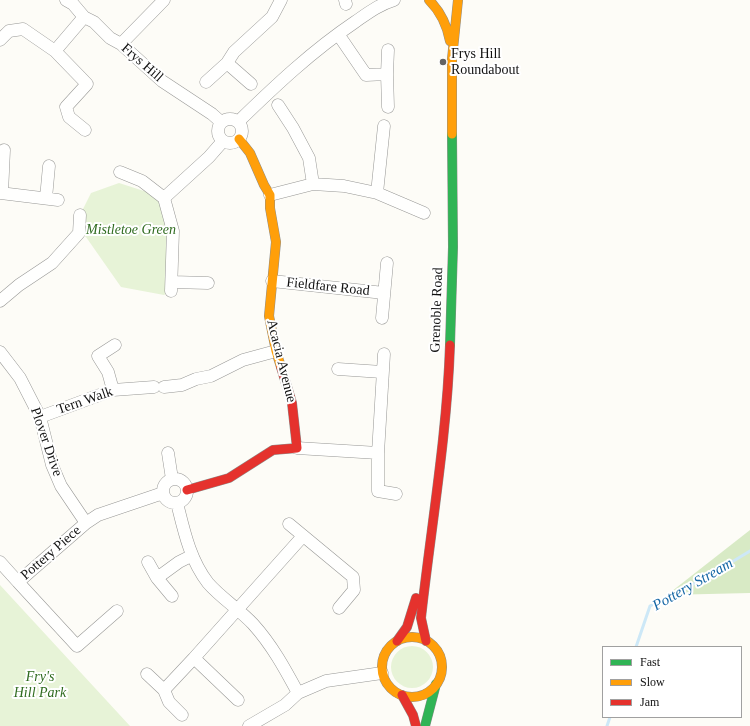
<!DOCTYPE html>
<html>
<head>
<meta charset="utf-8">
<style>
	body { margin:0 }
	#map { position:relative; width:750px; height:726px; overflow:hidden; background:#fdfcf7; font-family:"Times New Roman",serif }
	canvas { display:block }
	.legend { position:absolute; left:602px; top:646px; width:140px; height:72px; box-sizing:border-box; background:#fff; border:1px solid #a0a0a0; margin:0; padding:5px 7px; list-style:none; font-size:12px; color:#111 }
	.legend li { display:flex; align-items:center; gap:8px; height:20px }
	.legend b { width:20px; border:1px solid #a0a0a0 }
</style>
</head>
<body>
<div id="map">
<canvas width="750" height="726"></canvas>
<ul class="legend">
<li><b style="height:5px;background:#30b455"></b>Fast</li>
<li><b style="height:5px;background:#ff9f0a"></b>Slow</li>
<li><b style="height:5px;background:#e5322d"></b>Jam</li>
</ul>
</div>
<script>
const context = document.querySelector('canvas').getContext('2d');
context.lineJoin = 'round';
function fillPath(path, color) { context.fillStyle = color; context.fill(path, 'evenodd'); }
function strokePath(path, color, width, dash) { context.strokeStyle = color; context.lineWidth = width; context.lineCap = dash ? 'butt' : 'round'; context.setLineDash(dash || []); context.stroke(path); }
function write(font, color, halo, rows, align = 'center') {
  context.font = font + ' "Times New Roman",serif'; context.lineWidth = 4; context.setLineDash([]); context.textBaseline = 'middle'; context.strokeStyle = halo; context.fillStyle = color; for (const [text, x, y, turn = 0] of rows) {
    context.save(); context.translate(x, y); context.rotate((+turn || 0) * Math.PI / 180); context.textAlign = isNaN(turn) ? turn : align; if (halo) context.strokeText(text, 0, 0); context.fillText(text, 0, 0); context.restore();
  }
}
fillPath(new Path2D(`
	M142,181L168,211L171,291L164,295L121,287L86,237L79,233L80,215L91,193L119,183L144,191Z
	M0,585L130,726H0Z
	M391 667a21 21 0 1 1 42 0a21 21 0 1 1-42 0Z`), '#e7f3d7');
fillPath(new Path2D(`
	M750,530V593L667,595Z`), '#d8eac5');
strokePath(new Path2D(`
	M636,647L650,606L707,577L750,551
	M607,726L610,717`), '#cde8f7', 3);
const street = new Path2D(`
	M66,0L73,4L84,17L94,22L110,38L121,44L162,81L212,114L221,122
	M345,0L346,4
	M84,17L55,51L87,84L66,107L69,117L85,130
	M338,34L366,75L387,74
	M0,40L9,31L23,29L55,51
	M121,44L164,0
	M388,50L387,74L388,107
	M206,82L227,63
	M251,84L227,63L234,52L272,17L281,0
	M278,105L293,128L309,158L313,184
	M218 131a12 12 0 1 1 24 0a12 12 0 1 1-24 0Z
	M238,122C275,86 312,51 355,22C368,13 378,5 394,0
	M120,172L142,181L164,198
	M0,193L58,200
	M2,193L4,150
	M377,193L384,126
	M270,195L313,184L344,186L377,193L424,213
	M46,198L49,166
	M272,281L384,293
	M172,282L208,283
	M171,291L173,231L164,198L209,157L223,141
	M0,301L19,285L52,263L79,233L80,215
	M382,318L387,263
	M0,352L20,378L40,417L52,465L61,486L86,523L98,515L163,493
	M338,369L382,372
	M164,387L182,385L196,379L211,376L243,360L276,351
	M113,390L108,372L98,356L115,345
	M40,417L113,390L154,387
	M297,448L378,453L384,354
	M168,453L172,479
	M378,453V491L396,494
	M163 491a12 12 0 1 1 24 0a12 12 0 1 1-24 0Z
	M177,503C184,531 190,560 208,583C221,598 239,609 253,624C272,645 285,669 298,693
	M289,524L353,577L354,590L339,608
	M0,562L18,582L86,523
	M148,562L157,578L172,596
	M157,578L179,562L191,556
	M18,582L77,646L117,611
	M194,658L238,700
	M147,674L164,690L169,702L182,715
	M164,690L194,658L303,536
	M249,726L285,705L298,693L326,681L382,673`);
const fast = new Path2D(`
	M450,345L453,247L452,134
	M425,726L436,684`);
const slow = new Path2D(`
	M429,0C441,12 447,25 450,41
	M452,134V59L458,0
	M239,139L250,153L264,185L270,195V208L276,242L269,316L276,351L281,367
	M382 667a30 30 0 1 1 60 0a30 30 0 1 1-60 0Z`);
const jam = new Path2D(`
	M187,490L229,478L273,450L297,448L292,403L281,367
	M397,641L407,627L416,598
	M426,641L421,618C431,527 447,436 450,345
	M402,695L413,715L416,726`);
strokePath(street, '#979795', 13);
strokePath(fast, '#8e8d8b', 10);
strokePath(slow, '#8e8d8b', 10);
strokePath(jam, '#8e8d8b', 10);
strokePath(street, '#fffffe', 12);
strokePath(fast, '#30b455', 9);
strokePath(slow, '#ff9f0a', 9);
strokePath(jam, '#e5322d', 9);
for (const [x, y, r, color] of [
	[443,62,4,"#646362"]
]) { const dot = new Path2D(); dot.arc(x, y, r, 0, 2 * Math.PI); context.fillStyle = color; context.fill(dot); strokePath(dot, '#fff', 1.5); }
write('14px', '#111', '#fff', [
	["Frys Hill",451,54],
	["Roundabout",451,70]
], 'left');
write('14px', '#111', '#fff', [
	["Frys Hill",142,63,41],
	["Fieldfare Road",328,287,6],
	["Grenoble Road",437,310,-88],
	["Acacia Avenue",281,361,76],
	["Tern Walk",85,401,-19],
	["Plover Drive",46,442,71],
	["Pottery Piece",51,553,-41]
]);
write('italic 14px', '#2f6b1f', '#fff', [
	["Mistletoe Green",131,230],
	["Fry's",40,677],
	["Hill Park",40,693]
]);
write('italic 15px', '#1768a6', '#fff', [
	["Pottery Stream",693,585,-30]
]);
</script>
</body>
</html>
